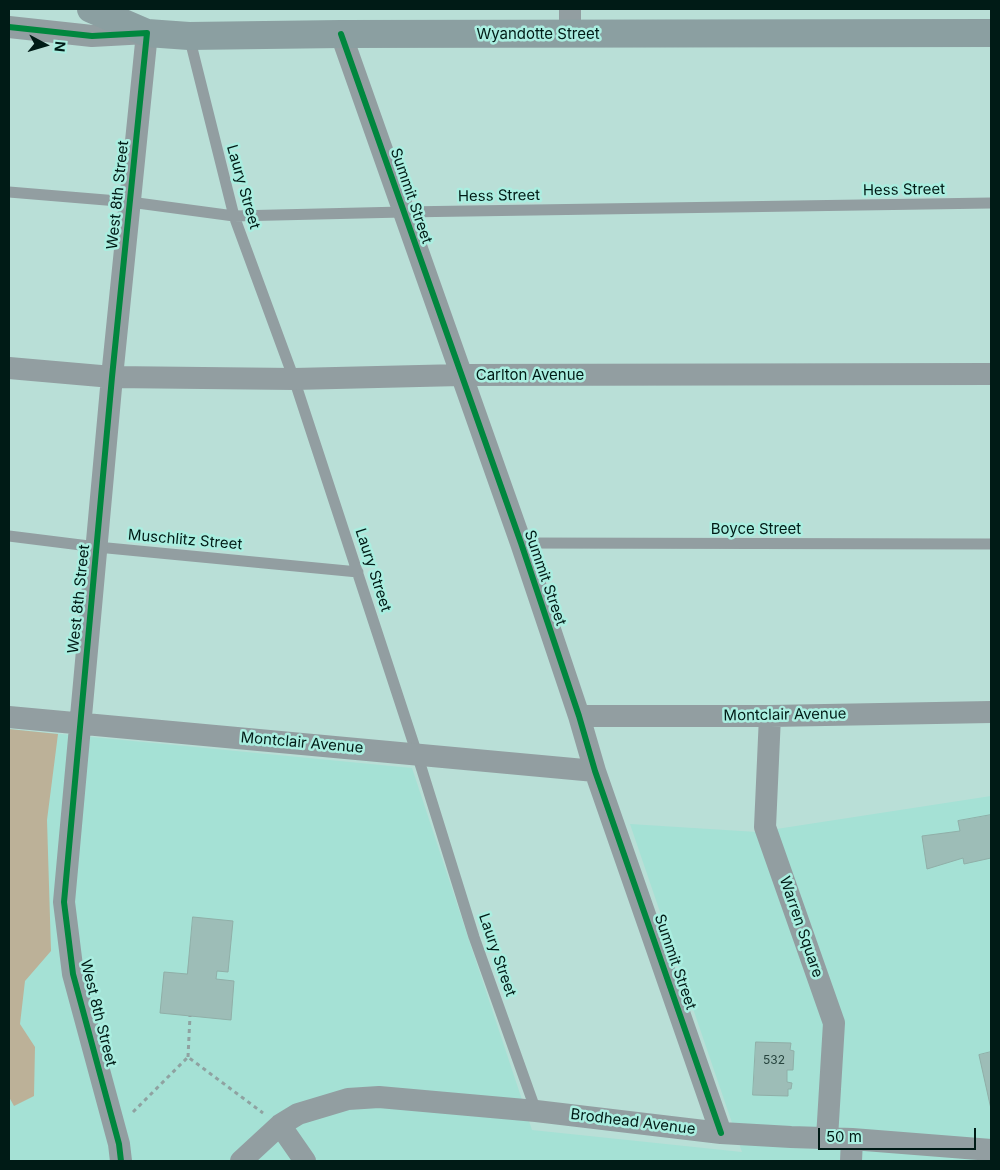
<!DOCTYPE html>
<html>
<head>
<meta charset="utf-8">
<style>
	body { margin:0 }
	#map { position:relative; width:1000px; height:1170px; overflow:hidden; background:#b9dfd7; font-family:Inter,sans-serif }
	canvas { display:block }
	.frame { position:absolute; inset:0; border:10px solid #001b16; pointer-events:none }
	.north { position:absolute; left:20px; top:20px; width:50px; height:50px; -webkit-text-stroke:4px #aaeee0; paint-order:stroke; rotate:96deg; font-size:14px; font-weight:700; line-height:20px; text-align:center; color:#001b16 }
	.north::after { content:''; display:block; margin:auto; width:18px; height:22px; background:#001b16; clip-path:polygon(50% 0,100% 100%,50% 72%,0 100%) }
	.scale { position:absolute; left:818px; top:1128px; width:158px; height:22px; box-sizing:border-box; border:2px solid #001b16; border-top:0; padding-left:6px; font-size:15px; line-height:18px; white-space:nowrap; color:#001b16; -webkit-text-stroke:4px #aaeee0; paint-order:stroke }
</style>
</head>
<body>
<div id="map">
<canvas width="1000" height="1170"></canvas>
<div class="frame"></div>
<div class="north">N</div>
<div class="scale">50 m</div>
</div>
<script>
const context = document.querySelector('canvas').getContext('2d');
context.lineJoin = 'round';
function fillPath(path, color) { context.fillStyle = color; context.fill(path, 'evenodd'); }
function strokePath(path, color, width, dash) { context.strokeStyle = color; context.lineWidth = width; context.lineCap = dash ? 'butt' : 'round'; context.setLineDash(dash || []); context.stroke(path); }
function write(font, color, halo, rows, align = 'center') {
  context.font = font + ' Inter,sans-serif'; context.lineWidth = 5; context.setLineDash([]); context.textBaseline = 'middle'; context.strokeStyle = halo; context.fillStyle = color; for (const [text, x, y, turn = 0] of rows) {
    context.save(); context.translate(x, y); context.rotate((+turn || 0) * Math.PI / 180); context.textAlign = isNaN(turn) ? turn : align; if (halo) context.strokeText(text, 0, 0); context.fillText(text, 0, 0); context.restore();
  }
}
fillPath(new Path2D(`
	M9,729L412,768L532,1130L742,1152L630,824L757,832L991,796V1161H9Z`), '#a5e1d5');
fillPath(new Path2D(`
	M9,729L58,734L47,820L51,951L25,981L20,1024L35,1047L34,1096L14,1106L9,1097Z`), '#bcb198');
const building = new Path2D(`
	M991,815V858L964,864L963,858L927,869L922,836L960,831L958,821Z
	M193,917L233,921L228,972L217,971L216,979L234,981L231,1020L160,1013L164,972L187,974Z
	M756,1042L791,1043L790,1050L794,1051L793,1070H787V1082L792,1083L791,1089H788V1096L753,1095Z
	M991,1052V1109L979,1055Z`);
fillPath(building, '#9dbdb7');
strokePath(building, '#90afa8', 1);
strokePath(new Path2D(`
	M188,1057L190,1016
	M133,1112L188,1057L263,1113`), '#8fa2a1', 3, [4, 4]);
strokePath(new Path2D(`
	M189,36L234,216L294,379L417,754L474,937L536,1111
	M9,192L130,202L234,216L403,212L991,203
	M9,536L97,547L358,572
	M521,543L991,544`), '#929ea1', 11);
strokePath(new Path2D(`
	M570,9V35
	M9,27L92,36L147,33L112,377L64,902L73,974L119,1144L121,1161
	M341,34L521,543L579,716L595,771L721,1133
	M9,368L112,377L294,379L461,375L991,374
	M579,716H770L991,712
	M770,716L765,827L834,1023L827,1138
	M9,717L595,771
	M280,1125L305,1161
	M241,1161L280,1125L298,1114L348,1099L379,1097L536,1111L721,1133L791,1137L852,1139L991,1150
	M851,1161L852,1139`), '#929ea1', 22);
strokePath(new Path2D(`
	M91,9L147,33L189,36L341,34L991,33`), '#8b9fa1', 28);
strokePath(new Path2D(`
	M9,27L92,36L147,33L112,377L64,902L73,974L119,1144L121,1161
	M341,34L521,543L579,716L595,771L721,1133`), '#00873e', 6);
write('12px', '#27443e', null, [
	["532",774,1060]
]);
write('15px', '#001b16', '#aaeee0', [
	["Wyandotte Street",538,34],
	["Laury Street",243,187,74],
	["Hess Street",904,190,-1],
	["West 8th Street",118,195,-84],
	["Summit Street",411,196,71],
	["Hess Street",499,196,-1],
	["Carlton Avenue",530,375],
	["Boyce Street",756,529],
	["Muschlitz Street",185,540,5],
	["Laury Street",373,570,72],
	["Summit Street",545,578,71],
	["West 8th Street",79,599,-84],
	["Montclair Avenue",785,715,-1],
	["Montclair Avenue",302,743,5],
	["Warren Square",801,927,71],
	["Laury Street",497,955,71],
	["Summit Street",675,962,71],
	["West 8th Street",98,1013,76],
	["Brodhead Avenue",633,1122,7]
]);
</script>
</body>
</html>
